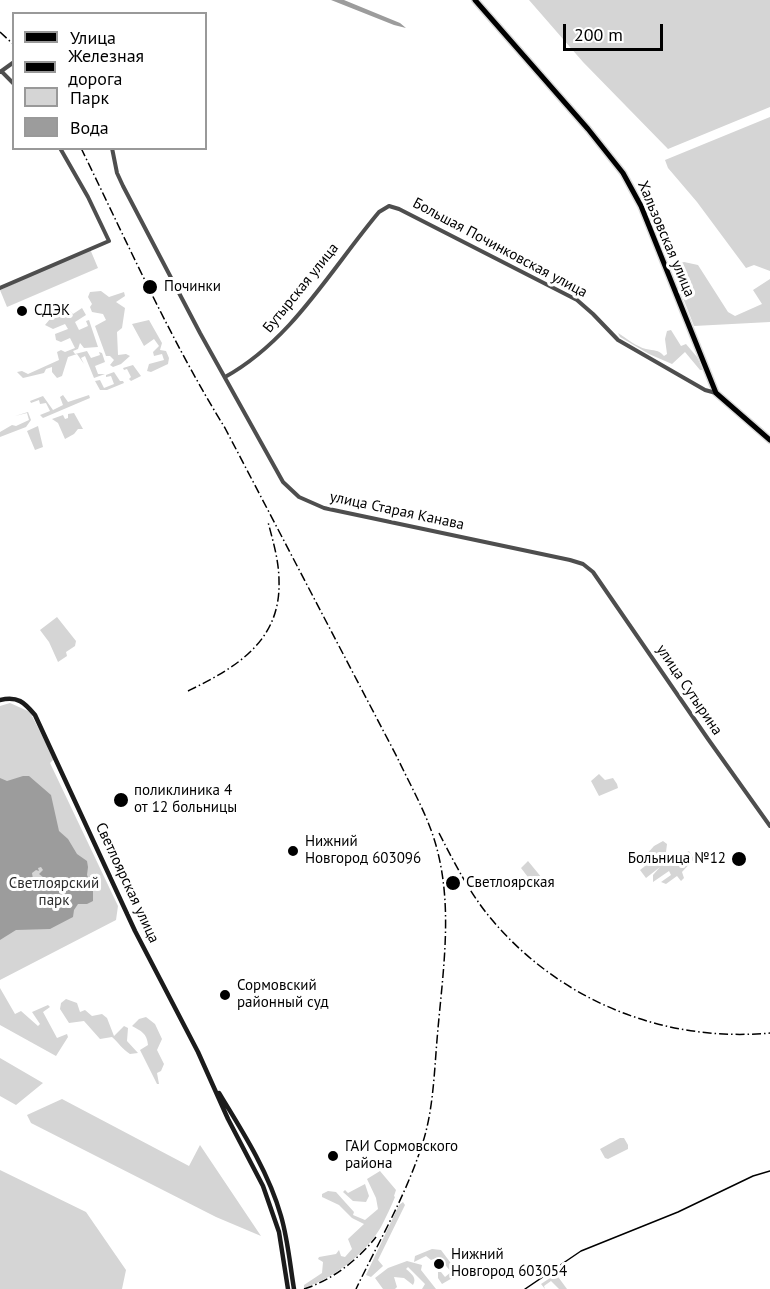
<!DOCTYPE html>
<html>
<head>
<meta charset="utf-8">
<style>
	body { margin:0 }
	#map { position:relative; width:770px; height:1289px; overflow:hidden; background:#fff; font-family:"PT Sans",sans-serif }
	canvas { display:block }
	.legend { position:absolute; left:12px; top:12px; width:195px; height:138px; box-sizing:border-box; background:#fff; border:2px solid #999; margin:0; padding:8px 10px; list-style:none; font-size:18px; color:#000 }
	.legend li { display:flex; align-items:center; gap:12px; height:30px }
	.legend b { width:30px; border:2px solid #999 }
	.scale { position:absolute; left:563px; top:24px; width:100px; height:27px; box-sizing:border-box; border:3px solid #000; border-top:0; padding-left:8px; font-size:18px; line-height:21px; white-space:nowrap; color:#000; -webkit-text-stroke:4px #fff; paint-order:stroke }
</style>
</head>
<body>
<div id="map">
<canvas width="770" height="1289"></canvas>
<ul class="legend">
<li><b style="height:8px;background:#000"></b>Улица</li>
<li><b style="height:8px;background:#000"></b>Железная дорога</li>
<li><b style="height:16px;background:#d5d5d5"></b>Парк</li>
<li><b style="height:16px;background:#9c9c9c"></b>Вода</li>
</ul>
<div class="scale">200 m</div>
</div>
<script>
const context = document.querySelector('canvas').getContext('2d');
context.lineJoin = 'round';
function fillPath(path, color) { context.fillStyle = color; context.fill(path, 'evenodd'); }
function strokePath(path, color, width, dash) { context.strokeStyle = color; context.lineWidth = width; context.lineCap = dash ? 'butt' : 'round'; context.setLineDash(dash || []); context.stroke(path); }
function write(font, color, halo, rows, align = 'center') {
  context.font = font + ' "PT Sans",sans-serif'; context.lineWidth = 6; context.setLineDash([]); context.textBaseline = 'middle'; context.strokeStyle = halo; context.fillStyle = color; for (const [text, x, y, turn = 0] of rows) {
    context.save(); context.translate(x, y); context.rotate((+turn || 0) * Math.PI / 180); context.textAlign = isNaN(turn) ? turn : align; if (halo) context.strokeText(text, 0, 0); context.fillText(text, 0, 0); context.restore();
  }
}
fillPath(new Path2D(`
	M529,0H770V107L668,149L583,62Z
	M770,117V271L754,265L746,268L697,202L668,168L665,160Z
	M90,249L98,268L7,307L0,290Z
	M684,262L698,265L728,312L735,316L762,304L753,290L770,279V322L694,326L672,270L674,265Z
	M101,291L109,297L124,292L125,296L116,302L125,308L122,328L117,332L118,355L126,354L130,356L121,364L113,367L110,365L114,360L110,356H106L95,326L106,320L103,314L92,312L90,307L92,304L88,297L90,292Z
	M82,308L86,315L75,322L79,330L88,326L86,321L89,320L98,347L84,348L80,343L78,349L73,351L75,354L87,351L91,358L100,355L99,352L102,353L105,362L95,366L98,374H105L94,378L85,356L81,358L84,364L77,354L68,357L62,376L57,378L52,372V367L46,369L44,373L23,378L17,372L22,371L28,374L59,360L57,352L61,350L65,352L75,348L70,338L61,342L56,340L55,334L68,329L65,324L53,329L45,325L50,319L70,311L73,314Z
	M149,320L162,343L160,350L166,351L169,358L168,364L151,372L147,371L149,364L164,360L162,354L154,356L153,352L159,346L154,339L144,346L132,324Z
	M671,330L681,346L686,344L697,357L703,370H700L685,352L672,364L649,354L620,337L618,333C626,338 637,347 646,349C654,351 658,349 664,356L667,354L665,339L667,331Z
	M133,365L141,376L131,381L129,379L131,377L127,369L124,370L123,368Z
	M114,372L120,381H123L124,383L107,390H100L95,381L100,380L104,388L114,384L111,376L106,377V375Z
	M63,395L68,402L89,395L90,398L43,418L40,415L50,411L46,403L40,404L39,400L31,403L30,401L43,396L53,410L63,405L60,397Z
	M28,412L31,420L26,427L0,437V432L12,425L16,426L29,420L27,413L15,416Z
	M74,413L83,429H78L74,434L65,439L58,423L52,419L63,415L65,419L68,418V414Z
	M38,426L43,447L35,450L27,431Z
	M57,617L76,641L75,646L66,652L67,656L58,662L49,642L40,630Z
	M10,703L30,712L54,759L50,763L118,906L116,920L0,980V706Z
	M599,774L605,780L613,778L617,784L618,788L599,796L591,781Z
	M663,841L667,844L666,852L672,860L689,851L694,859L682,872L684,878L681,881L677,876L666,884L661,882L671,875L669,871L653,882V875L660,867L646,878L640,870L654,859L646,855L654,846Z
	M528,861L542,878L536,885H534L521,868Z
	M0,988L15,1014L21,1011L38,1026L40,1024L32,1012L48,1005L50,1007L43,1012L57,1038L67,1034L68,1037L56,1056L0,1025Z
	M66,999L77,1003L80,1012L85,1010L92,1016L102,1014L107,1018L114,1036L124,1026L128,1028L127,1041L138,1053L130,1054C122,1049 119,1043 112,1037L100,1039L84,1021L69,1023L60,1009L61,1003Z
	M146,1017L155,1024L162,1039L157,1050L164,1064L161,1071L157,1073L159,1084H157L140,1050L148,1045C147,1033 141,1031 132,1026L139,1019Z
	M0,1058L43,1083L16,1105L0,1096Z
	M62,1099L189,1166L200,1145L261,1236L216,1217L31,1123L27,1115Z
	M620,1138H624L628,1145V1149L608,1159L605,1158L600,1149Z
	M0,1170L86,1212L126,1270L122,1289H0Z
	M380,1171L396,1190L394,1196L395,1197C391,1207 386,1217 381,1227C366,1253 333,1279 304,1288V1285L322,1273L323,1262L318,1259L319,1257L336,1254L339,1250L341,1256L345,1257L352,1249L348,1239L364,1224L352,1218L339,1205L322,1197V1194L328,1191L336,1192L354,1212L353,1215L365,1220L378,1209L376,1198L367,1179Z
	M365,1184L369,1196L366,1202L353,1201L343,1192L345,1190L348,1193Z
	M403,1202L405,1205L378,1260L383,1266L371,1277L366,1275L399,1205Z
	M432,1249L441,1250L456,1270L454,1277L442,1284L438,1278V1272H441L445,1277L451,1272L439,1257L431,1260L426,1256L414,1262L415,1256Z
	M407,1261L422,1265L421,1270L436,1289H422L425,1284L408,1267L406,1269C412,1274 417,1278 413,1285L404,1278L394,1277L397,1287L395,1289H383L375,1278L388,1268Z
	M556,1274L567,1289H559L551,1281L544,1286L545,1289L541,1284Z`), '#d5d5d5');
fillPath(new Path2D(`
	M331,0H344L400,23L406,28L394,25Z
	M23,776H29L51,795L59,831L68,839L77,854L87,861L88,867L87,875L91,884L97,888L93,890V901L87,904H78L74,910L73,917L50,929L16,930L0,940V778L7,781ZM41,867L43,870L39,874L52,884L50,889H42L34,883L37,880L33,879L32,873L36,870L39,871L38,868Z`), '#9c9c9c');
const primary = new Path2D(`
	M475,0L588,129L623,173L641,206L716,393L770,440`);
strokePath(primary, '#dbdbdb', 8);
strokePath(new Path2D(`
	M1,71L14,84
	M0,72L14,62
	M112,148L117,173L123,186L200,333L283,482L299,497L324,508L570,560L583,564L593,572L708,739L770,826
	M0,288L109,241L88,197L60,148
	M225,377C292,340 331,269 379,212L389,206L399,209L577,300L593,314L618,340L705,390L716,393`), '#4e4e4e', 4);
strokePath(new Path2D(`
	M0,700C18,696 24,702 35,715L135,931L198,1052L228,1119L263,1186L279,1232L288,1289
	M219,1093C243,1132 269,1173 281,1216C288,1240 290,1265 294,1289`), '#1b1b1b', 4.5);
strokePath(primary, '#000', 5);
strokePath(new Path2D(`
	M525,1289L581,1251L678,1212L753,1176L770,1171`), '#000', 1.5);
strokePath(new Path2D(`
	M0,32L14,45
	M81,148C127,242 170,339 225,428L397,757C412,789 430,819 438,853C453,914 442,978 437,1040C434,1076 433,1114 421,1148C405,1197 378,1243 356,1289
	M188,691C235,668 281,642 279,581C279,561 273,541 268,522
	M439,833C454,862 468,890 488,915C556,999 662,1043 770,1033
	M304,1289C332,1280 358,1260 376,1237`), '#000', 1.5, [9, 3, 1.5, 3]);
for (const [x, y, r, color] of [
	[150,287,8,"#000"],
	[22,311,6,"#000"],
	[121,800,8,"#000"],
	[293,851,6,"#000"],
	[739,859,8,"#000"],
	[453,883,8,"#000"],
	[225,995,6,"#000"],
	[333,1156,6,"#000"],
	[439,1264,6,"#000"]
]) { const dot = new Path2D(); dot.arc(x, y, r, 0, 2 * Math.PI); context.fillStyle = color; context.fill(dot); strokePath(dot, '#fff', 2); }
write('15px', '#000', '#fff', [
	["Хальзовская улица",666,239,67],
	["Большая Починковская улица",500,248,28],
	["Бутырская улица",301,288,-51],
	["улица Старая Канава",397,511,12],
	["улица Сутырина",689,690,56],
	["Светлоярская улица",127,883,65]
]);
write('15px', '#000', '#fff', [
	["Починки",164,287],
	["СДЭК",34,311],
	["поликлиника 4",134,791],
	["от 12 больницы",134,808],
	["Нижний",305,842],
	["Новгород 603096",305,859],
	["Больница №12",726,859,"right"],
	["Светлоярская",466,883],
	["Сормовский",237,986],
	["районный суд",237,1003],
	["ГАИ Сормовского",345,1147],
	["района",345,1164],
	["Нижний",451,1255],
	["Новгород 603054",451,1272]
], 'left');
write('15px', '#2c2c2c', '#fff', [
	["Светлоярский",54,884],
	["парк",54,901]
]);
</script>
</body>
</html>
